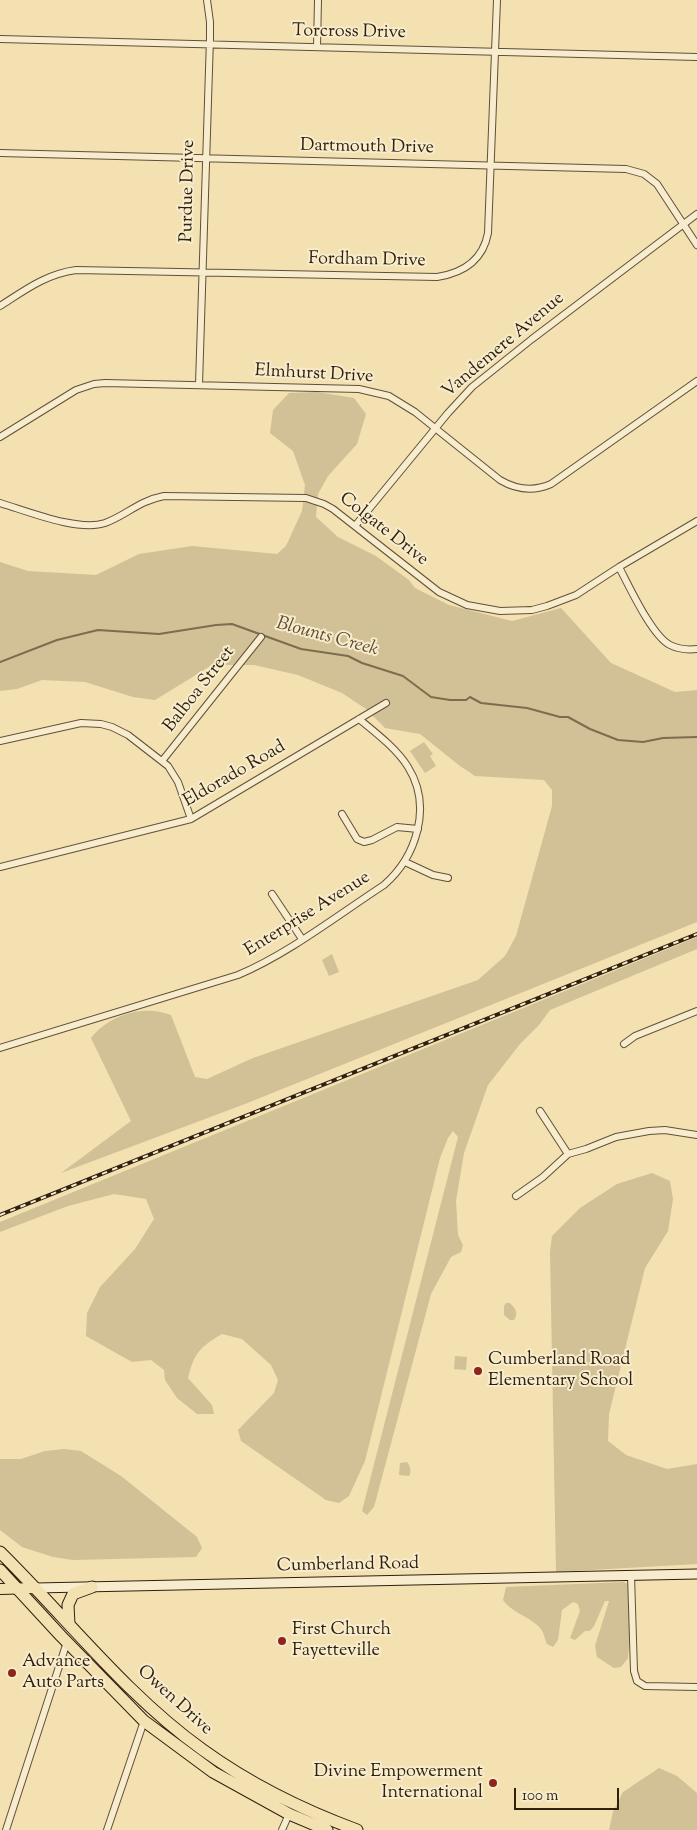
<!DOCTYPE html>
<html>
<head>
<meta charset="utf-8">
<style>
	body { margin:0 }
	#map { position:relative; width:697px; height:1830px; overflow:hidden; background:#f3e1b2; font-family:"Sorts Mill Goudy",serif }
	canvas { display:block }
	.scale { position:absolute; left:514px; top:1788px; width:105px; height:22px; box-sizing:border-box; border:2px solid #30200e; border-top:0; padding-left:6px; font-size:15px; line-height:18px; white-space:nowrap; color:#30200e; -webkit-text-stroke:4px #f7eccd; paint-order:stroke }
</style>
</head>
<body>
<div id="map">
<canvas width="697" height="1830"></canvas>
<div class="scale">100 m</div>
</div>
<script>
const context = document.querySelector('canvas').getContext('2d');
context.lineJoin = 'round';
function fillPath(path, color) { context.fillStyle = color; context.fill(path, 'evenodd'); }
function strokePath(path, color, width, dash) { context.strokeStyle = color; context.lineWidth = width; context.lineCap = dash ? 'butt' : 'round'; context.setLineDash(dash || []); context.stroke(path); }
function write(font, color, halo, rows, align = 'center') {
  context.font = font + ' "Sorts Mill Goudy",serif'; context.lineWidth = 4; context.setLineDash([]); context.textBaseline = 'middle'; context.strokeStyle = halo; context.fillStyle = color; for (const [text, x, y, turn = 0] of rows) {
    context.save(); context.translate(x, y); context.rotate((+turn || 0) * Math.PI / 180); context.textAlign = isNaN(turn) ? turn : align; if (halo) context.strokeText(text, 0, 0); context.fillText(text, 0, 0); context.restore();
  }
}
fillPath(new Path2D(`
	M317,392L354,398L366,414L357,444L328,476L318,494L316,517L338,537L376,556L409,580L415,588L449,605L512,621L561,608L611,663L675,692L697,690V922L245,1104L61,1173L131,1121L91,1038C109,1015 143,1004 171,1015L195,1077L207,1079L253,1058L478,980L505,956L516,936L552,806V790L544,780L475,776L460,766L420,734L385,728L366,709L342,693L298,675L254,665H212L155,700L133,697L85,682L42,680L17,689L0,691V562L28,571L96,575L139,554L192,546L277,554L286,546L302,511L305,485L293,451L270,433L273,410L289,393Z
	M424,742L433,754L430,756L436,766L425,773L410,751Z
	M697,937V949L550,1010L539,1025L520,1044L488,1085L464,1153L456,1201L458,1235L463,1245L461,1252L451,1257L431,1294L374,1507L367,1515L362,1511L458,1137L453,1131L448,1138L440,1158L365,1461L349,1496L339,1503L326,1500L241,1441L238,1430L274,1393L278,1380L271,1365L242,1339L222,1334C200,1347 194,1353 188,1378L212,1405L214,1414H197L177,1398L165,1380L164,1370L151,1360L132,1362L86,1336L87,1313L100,1287L135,1249L154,1219L146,1199L114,1194L68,1206L0,1232V1222Z
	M332,954L339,972L329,976L322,960Z
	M652,1173L670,1181L673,1199L668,1231L645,1268L609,1414L608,1441L626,1455L667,1469L697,1464V1564L556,1572L550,1252L552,1236L580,1208L617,1184Z
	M506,1303H510C515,1308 519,1313 514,1320H510L504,1315V1306Z
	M455,1356L467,1357L466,1370L454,1369Z
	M64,1449L81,1451L121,1476L197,1537L202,1548L196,1557L73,1560L53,1557L22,1547L0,1530V1459H21L45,1451Z
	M407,1462C410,1466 412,1472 409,1476L399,1475L400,1463Z
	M624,1582L628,1584L630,1636L628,1658L621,1667L614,1668L597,1657L595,1646L609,1601H605L594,1626L590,1631H585L575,1640L570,1638L580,1611L578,1604L573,1602L562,1610L558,1640L553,1647L547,1644C545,1640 544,1633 541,1629C530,1616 513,1614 503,1600L506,1587Z
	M659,1768L677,1776L697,1793V1830H609L613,1812L623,1792Z`), '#d2c096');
strokePath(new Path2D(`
	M0,662L57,640L98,630L159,634L216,625L232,624L301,649L348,656L362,663L403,676L431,697L450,700H466L470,697L481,703L527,708L560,717H568L590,729L618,740L643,742L663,738L697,737`), '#7d6c4f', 2);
const street = new Path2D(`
	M0,39L697,57
	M317,47L318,0
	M0,153L626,169L644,174L657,184L697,245
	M0,306C25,290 46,274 76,270L437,277C463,273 483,260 488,233L497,0
	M199,384L210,38V22L207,0
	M0,437L76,390L94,384L105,383L359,389L389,396L415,412L500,480C517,490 533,492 551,484L697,381
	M0,503C27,511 78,532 105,523C127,515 138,501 164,496L306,498L324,504L333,509L439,592L467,605L500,611L532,610L547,606L576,595L619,567L697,521
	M355,526L448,413L472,387L532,339L697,214
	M619,567C629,586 652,636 670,645C678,649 688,650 697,649
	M0,741L81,723L101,724L112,727L128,735L168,766L178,782L191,819
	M162,761L261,637
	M342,814L357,839L364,842L372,840L397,827L418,829
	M405,862L433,875L448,878
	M0,867L191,819L386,703
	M272,894L302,939
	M624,1044L635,1036L697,1011
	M0,1048L238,975C288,954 338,915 384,885C416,857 433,807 408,767C397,749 376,733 359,719
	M540,1111L568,1154
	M516,1196L543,1177L568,1154L586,1149L616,1137L649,1131L665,1130L697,1135
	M631,1575L634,1671L637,1681L645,1686L697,1687
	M6,1830L67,1642
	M107,1830L144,1721
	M282,1830L289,1814`);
const secondary = new Path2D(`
	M36,1588L697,1574`);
const primary = new Path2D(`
	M0,1589L36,1588`);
const highway = new Path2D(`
	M0,1552C66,1617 127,1696 203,1750C250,1784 303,1810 357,1830
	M0,1570L61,1636L144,1721L213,1772L289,1814L327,1830
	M69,1624L68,1605L73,1594L92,1587`);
strokePath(street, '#615037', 8);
strokePath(secondary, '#30200e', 11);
strokePath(primary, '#30200e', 12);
strokePath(highway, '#30200e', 13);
strokePath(street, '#f7eccd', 6);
strokePath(secondary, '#f7eccd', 9);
strokePath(primary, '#f3e1b2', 10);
strokePath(highway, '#f3e1b2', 11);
const rail = new Path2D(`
	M0,1215L697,934`);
strokePath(rail, '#30200e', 4);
strokePath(rail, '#f7eccd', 2, [5.5]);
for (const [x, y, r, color] of [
	[478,1371,5,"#8f2418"],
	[282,1641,5,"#8f2418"],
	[12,1673,5,"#8f2418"],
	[493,1783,5,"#8f2418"]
]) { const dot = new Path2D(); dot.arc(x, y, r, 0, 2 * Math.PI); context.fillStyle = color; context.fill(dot); strokePath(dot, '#f7eccd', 2); }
write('18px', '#30200e', '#f7eccd', [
	["Torcross Drive",349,33,1],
	["Dartmouth Drive",367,148,1],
	["Purdue Drive",189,191,-89],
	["Fordham Drive",367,261,1],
	["Vandemere Avenue",504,346,-40],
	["Elmhurst Drive",314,375,3],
	["Colgate Drive",383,530,38],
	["Balboa Street",200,690,-52],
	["Eldorado Road",235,775,-30],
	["Enterprise Avenue",308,915,-32],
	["Cumberland Road",348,1566,-1],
	["Owen Drive",174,1701,42]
]);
write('18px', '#30200e', '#f7eccd', [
	["Cumberland Road",488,1361],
	["Elementary School",488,1382],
	["First Church",292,1631],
	["Fayetteville",292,1652],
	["Advance",22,1663],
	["Auto Parts",22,1684],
	["Divine Empowerment",483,1773,"right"],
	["International",483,1794,"right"]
], 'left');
write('italic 19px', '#5d4c34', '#f7eccd', [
	["Blounts Creek",327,638,15]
]);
</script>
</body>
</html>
